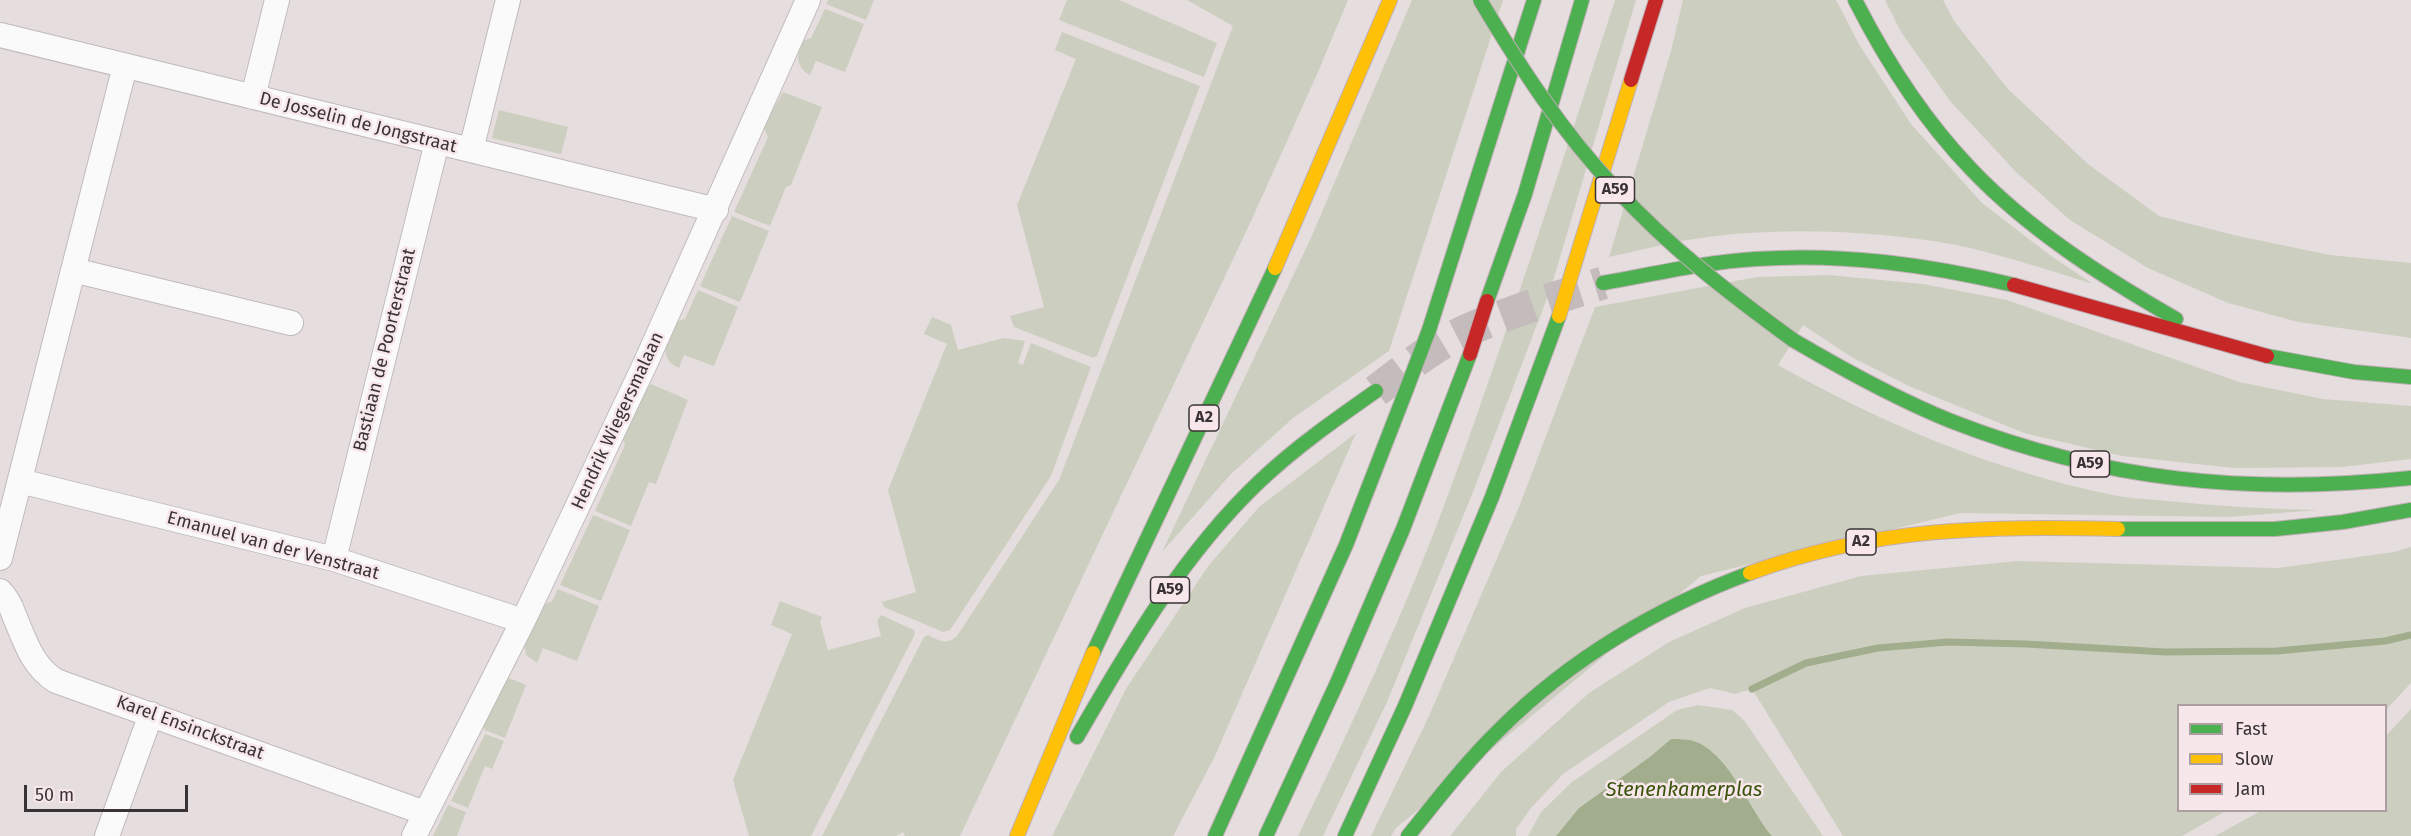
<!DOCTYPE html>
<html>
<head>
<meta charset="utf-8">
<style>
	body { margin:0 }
	#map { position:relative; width:2411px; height:836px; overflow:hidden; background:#e6dddf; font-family:"Fira Sans",sans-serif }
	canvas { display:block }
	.legend { position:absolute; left:2177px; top:704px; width:210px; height:108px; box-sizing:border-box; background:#f7e7eb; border:2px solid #ab9fa2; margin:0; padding:8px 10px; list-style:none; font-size:18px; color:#3a3335 }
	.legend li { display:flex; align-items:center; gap:12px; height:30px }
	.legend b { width:30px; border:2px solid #ab9fa2 }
	.scale { position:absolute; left:24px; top:785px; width:164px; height:27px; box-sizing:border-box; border:3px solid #3a3335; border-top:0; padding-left:8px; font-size:18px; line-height:21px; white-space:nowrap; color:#3a3335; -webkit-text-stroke:4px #f7e7eb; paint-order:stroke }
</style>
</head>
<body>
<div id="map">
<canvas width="2411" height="836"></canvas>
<ul class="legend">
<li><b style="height:8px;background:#4caf50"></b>Fast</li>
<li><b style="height:8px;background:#ffc107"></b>Slow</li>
<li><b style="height:8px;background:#c62828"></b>Jam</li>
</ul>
<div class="scale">50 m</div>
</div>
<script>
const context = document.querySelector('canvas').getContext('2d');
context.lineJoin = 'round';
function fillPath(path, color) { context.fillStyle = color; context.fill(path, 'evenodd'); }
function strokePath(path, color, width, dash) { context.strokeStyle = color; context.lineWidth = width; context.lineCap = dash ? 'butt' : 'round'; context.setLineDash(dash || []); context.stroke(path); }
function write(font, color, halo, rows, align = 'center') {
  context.font = font + ' "Fira Sans",sans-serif'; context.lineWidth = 5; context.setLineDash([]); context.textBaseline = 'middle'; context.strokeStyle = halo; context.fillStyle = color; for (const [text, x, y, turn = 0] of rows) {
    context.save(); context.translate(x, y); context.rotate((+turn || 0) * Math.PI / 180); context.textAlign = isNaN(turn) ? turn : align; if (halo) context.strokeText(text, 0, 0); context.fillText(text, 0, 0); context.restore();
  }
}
fillPath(new Path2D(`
	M828,0H874L866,20L826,4Z
	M1067,0H1119L1217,43L1204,77L1059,20Z
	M1187,0H1348L1318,72L1252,219L960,836H905L903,832L896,836H822L924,637L928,635C940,641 947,645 957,636L1059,480L1233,26Z
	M1412,0H1503L1389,351L1293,418L1231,474L1162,552L1310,240Z
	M1615,0H1636L1551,288L1473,492L1387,702L1323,836H1298C1352,724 1405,612 1448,495C1508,332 1561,165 1615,0Z
	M1683,0H1836L1860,46L1911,124L1982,203L2051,256L2093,284C2041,268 1980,247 1926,240C1844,229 1757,227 1676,242C1653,247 1631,252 1609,257L1671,51Z
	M1885,0H1943L1954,21L2008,89L2088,164L2159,216L2238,236L2330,255L2411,263V338L2298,322L2228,303L2148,268L2070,220L2016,172L1950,101L1901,32Z
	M825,9L864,24L845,72L816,61L810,75C796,68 796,54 802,41L811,38Z
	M1062,32L1200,86L1097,356L1093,358L1014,327L1010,316L1044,307L1017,205L1076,59L1055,50Z
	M783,92L822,107L791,185L786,187L770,226L734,212L768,137L763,127Z
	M499,110L568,127L561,154L492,138Z
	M732,216L769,231L740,302L700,286Z
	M1829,275L1923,284L2007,300L2239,382L2323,399L2411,406V459L2342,467L2234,468L2122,456L2024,433L1911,387L1853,358L1803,325L1778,365C1883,424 1995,471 2113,495C2131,499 2149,499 2167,501C2218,506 2267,509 2318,510L2229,517L1960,513L1701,576L1396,828L1391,836H1371L1429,716L1519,507L1595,307L1757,277Z
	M698,290L738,307L714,366L684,355L679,368C656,358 668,338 676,322L685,319Z
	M932,317L951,325L958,350L1004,338L1025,341L1018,363L1023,365L1031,343L1091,367L1051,476L950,630L943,632L884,607L882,602L916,592L888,490L947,344L924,334Z
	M651,384L688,400L656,484L649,482L631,526L595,511L625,445L622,437L645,390Z
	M1356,433L1214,758L1173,836H1052L1127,687L1209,565L1259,507Z
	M593,515L630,530L601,601L560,585Z
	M2411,547V683L2386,710V706H2178V810L2226,811L2182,836H1843L1752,689L1735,694L1710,688L1669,702L1563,774L1531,808L1516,829V836H1450L1501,772L1589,693L1669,642L1745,608L1861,576L2018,561L2278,568L2394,552Z
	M558,589L599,606L577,661L543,648L537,663L526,655L524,642L542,605L552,601Z
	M780,601L822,617L820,622L828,650L881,636L877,621L881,615L914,630L915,634L811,836H749L733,780L792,634L771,625Z
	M509,678L526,685L505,738L485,730L482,724L505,680Z
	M1698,705L1732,710L1744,720L1823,836H1772L1762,824L1743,792L1713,752L1671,739L1651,756L1579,808L1556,836H1528L1541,812L1572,782L1677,710Z
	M2411,709V836H2215L2261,811L2386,810V736Z
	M485,734L504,741L492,769L485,766L468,808L451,801Z
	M448,805L466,812L457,836H433Z`), '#cccfbf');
fillPath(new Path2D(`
	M1671,739C1677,739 1683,739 1689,740C1727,747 1749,810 1772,836H1556L1579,808L1651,756Z`), '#a1ad8d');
strokePath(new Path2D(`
	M1752,689L1806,663L1878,648L1948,642L2026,644L2165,652L2277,651L2385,641L2411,635`), '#a1ad8d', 7);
strokePath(new Path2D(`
	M1376,391C1405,369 1435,344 1468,330C1511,311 1558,297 1603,283`), '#c4bbbd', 33, [33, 16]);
const street = new Path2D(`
	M0,35L716,210
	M253,97L277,0
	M471,150L508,0
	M73,270L291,323
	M20,481L334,559L523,621
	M0,558L125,66
	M334,559L437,142
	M0,591C7,598 11,606 14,615C25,641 32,666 56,681L425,813
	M107,836L151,714
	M414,836L523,621L645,364L808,0`);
const fast = new Path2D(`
	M1855,0C1886,61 1923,119 1971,169C2029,230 2103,277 2176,319
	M1603,283C1654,274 1705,262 1756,259C1844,253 1929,265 2014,285
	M1487,301L1525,194L1582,0
	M1429,330L1534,0
	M1793,340C1844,370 1896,399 1951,421C2104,481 2248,495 2411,478
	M2267,356L2354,372L2411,377
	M2118,529H2275L2343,522L2411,510
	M1093,653L1275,268
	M1077,737C1129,647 1184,553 1260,481C1296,447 1336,419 1376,391
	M1215,836L1346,545L1407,388
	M1266,836L1337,683L1403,529L1470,354
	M1345,836L1405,706L1492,497L1559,316
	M1408,836C1438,799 1466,762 1500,729C1570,659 1658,607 1750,573`);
const slow = new Path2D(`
	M1275,268L1390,0
	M1573,269L1631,80
	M1750,573C1875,527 1986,526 2118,529
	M1017,836L1093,653`);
const jam = new Path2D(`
	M1631,80L1656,0
	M2014,285L2267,356`);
strokePath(street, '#c0babb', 26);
strokePath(fast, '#c0aeb4', 16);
strokePath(slow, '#c0aeb4', 16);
strokePath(jam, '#c0aeb4', 16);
strokePath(street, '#fbfafa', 24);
strokePath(fast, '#4caf50', 14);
strokePath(slow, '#ffc107', 14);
strokePath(jam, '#c62828', 14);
const fastBridge = new Path2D(`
	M1480,0C1520,67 1562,132 1616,189C1669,247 1730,294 1793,340
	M1407,388L1429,330`);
const slowBridge = new Path2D(`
	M1559,316L1573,269`);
const jamBridge = new Path2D(`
	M1470,354L1487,301`);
strokePath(fastBridge, '#c0aeb4', 16, []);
strokePath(slowBridge, '#c0aeb4', 16, []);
strokePath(jamBridge, '#c0aeb4', 16, []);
strokePath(fastBridge, '#4caf50', 14);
strokePath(slowBridge, '#ffc107', 14);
strokePath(jamBridge, '#c62828', 14);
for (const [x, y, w] of [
	[1615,190,39],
	[1204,418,30],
	[2090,464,39],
	[1861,542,30],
	[1170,590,39]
]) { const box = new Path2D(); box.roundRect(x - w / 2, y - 13, w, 26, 4.5); context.fillStyle = '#f7e7eb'; context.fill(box); strokePath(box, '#3a3335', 1.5); }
write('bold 16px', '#3a3335', null, [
	["A59",1615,190],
	["A2",1204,418],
	["A59",2090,464],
	["A2",1861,542],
	["A59",1170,590]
]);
write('18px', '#3a3335', '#f7e7eb', [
	["De Josselin de Jongstraat",358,123,14],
	["Bastiaan de Poorterstraat",385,350,-76],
	["Hendrik Wiegersmalaan",618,421,-65],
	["Emanuel van der Venstraat",273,546,15],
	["Karel Ensinckstraat",190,728,20]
]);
write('italic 20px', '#395209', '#f7e7eb', [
	["Stenenkamerplas",1684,790]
]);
</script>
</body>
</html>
